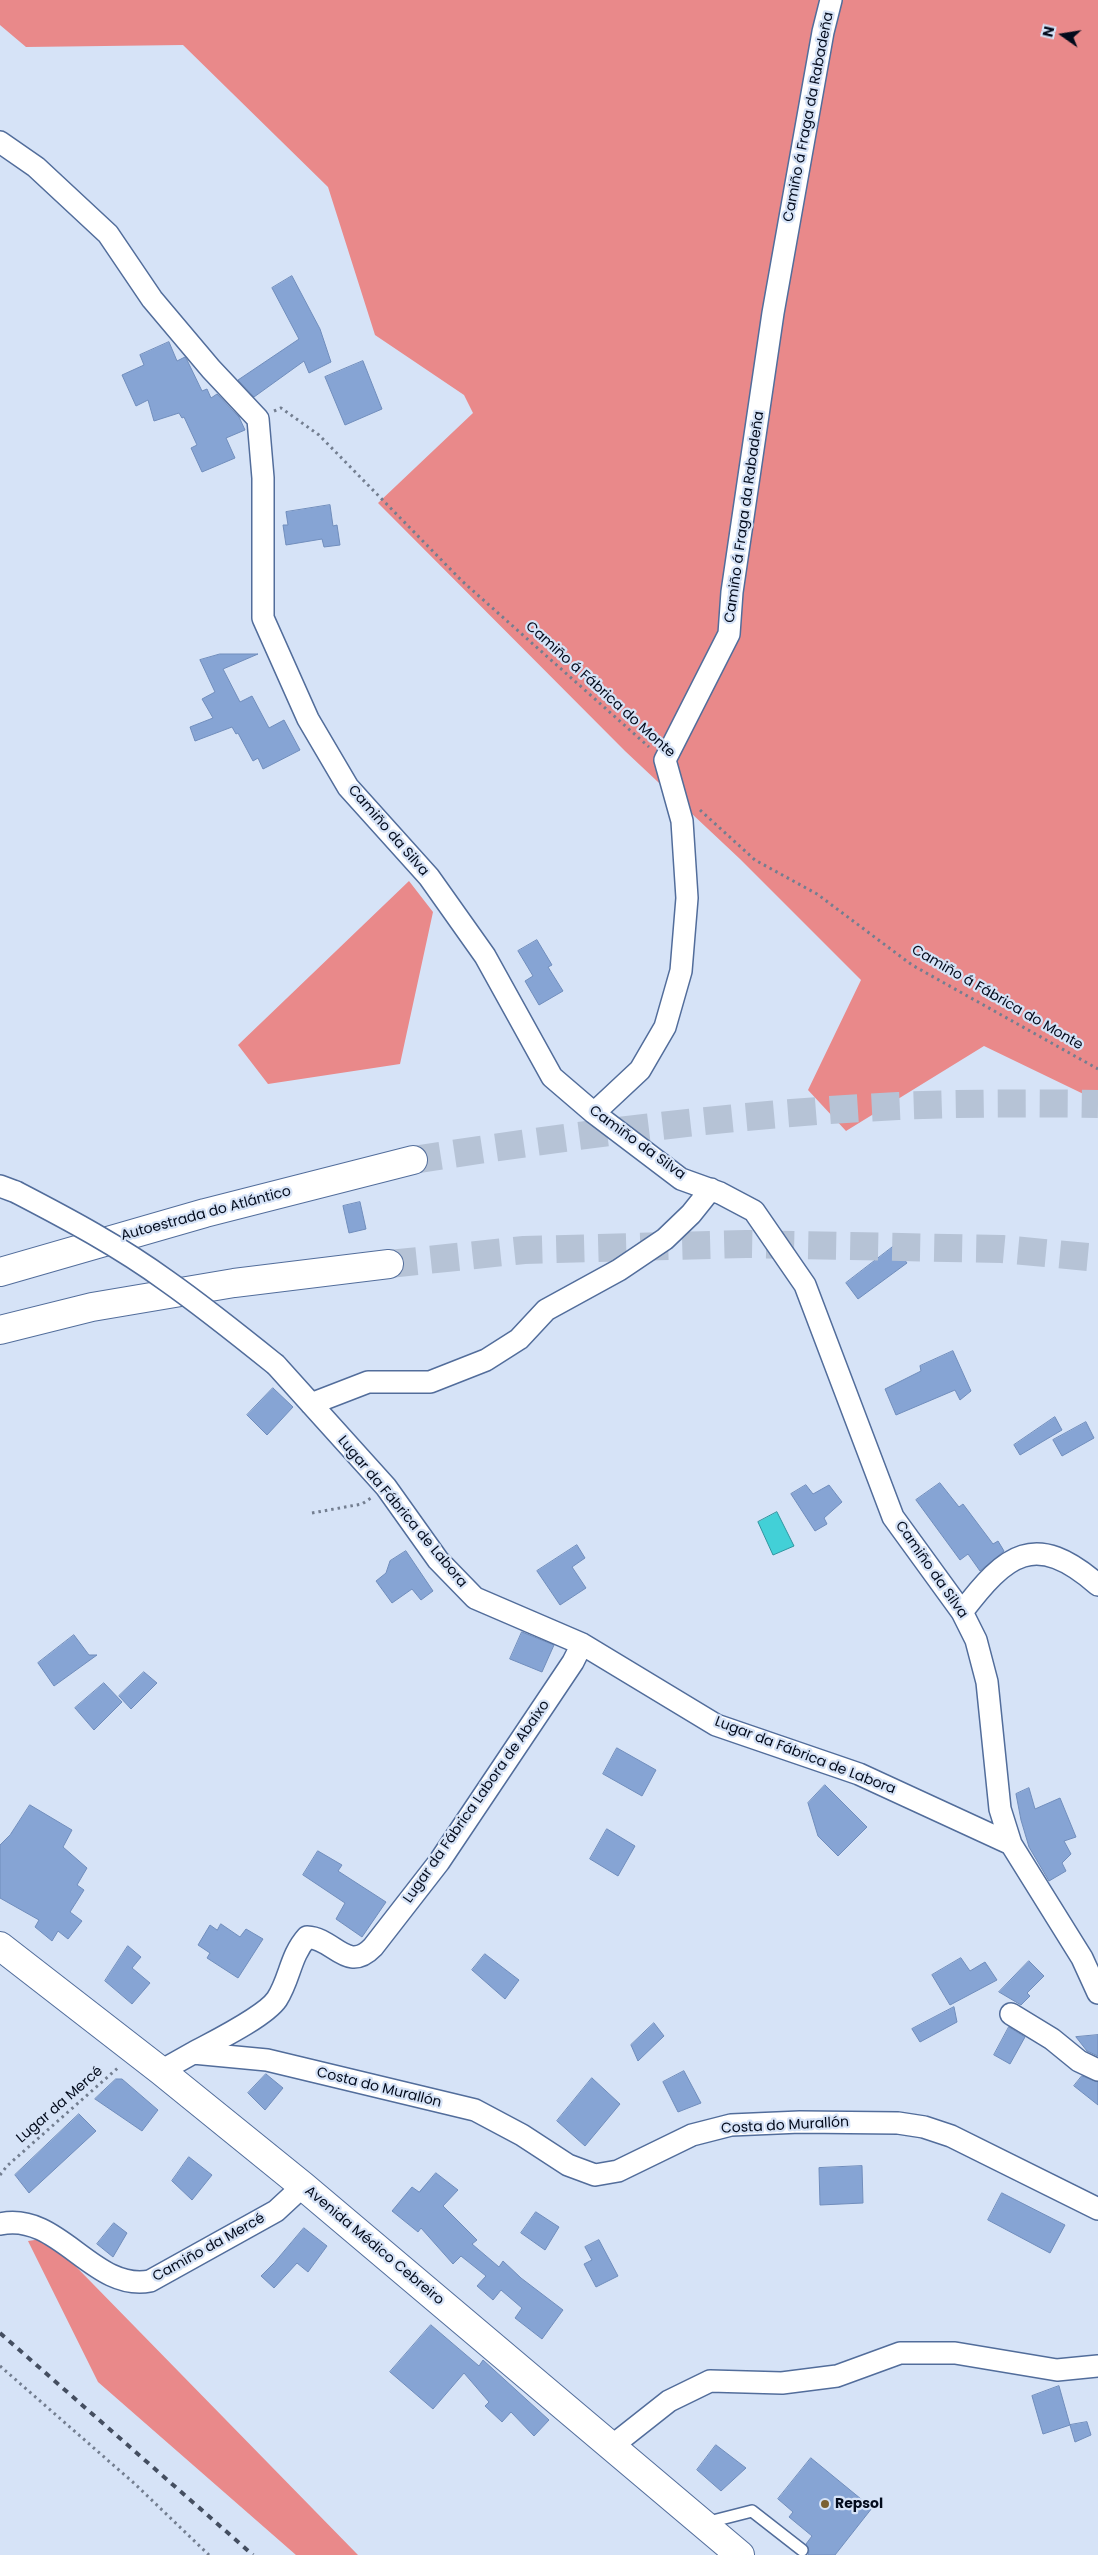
<!DOCTYPE html>
<html>
<head>
<meta charset="utf-8">
<style>
	body { margin:0 }
	#map { position:relative; width:1098px; height:2555px; overflow:hidden; background:#d6e3f7; font-family:Poppins,sans-serif }
	canvas { display:block }
	.north { position:absolute; left:1038px; top:10px; width:50px; height:50px; -webkit-text-stroke:4px #d6e3f7; paint-order:stroke; rotate:283deg; font-size:14px; font-weight:700; line-height:20px; text-align:center; color:#030b1c }
	.north::after { content:''; display:block; margin:auto; width:18px; height:22px; background:#030b1c; clip-path:polygon(50% 0,100% 100%,50% 72%,0 100%) }
</style>
</head>
<body>
<div id="map">
<canvas width="1098" height="2555"></canvas>
<div class="north">N</div>
</div>
<script>
const context = document.querySelector('canvas').getContext('2d');
context.lineJoin = 'round';
function fillPath(path, color) { context.fillStyle = color; context.fill(path, 'evenodd'); }
function strokePath(path, color, width, dash) { context.strokeStyle = color; context.lineWidth = width; context.lineCap = dash ? 'butt' : 'round'; context.setLineDash(dash || []); context.stroke(path); }
function write(font, color, halo, rows, align = 'center') {
  context.font = font + ' Poppins,sans-serif'; context.lineWidth = 4.5; context.setLineDash([]); context.textBaseline = 'middle'; context.strokeStyle = halo; context.fillStyle = color; for (const [text, x, y, turn = 0] of rows) {
    context.save(); context.translate(x, y); context.rotate((+turn || 0) * Math.PI / 180); context.textAlign = isNaN(turn) ? turn : align; if (halo) context.strokeText(text, 0, 0); context.fillText(text, 0, 0); context.restore();
  }
}
fillPath(new Path2D(`
	M0,0H1098V1101L984,1046L846,1131L808,1090L861,980L740,859L625,751L378,503L473,413L464,395L375,335L328,187L183,45L26,47L0,25Z
	M409,881L433,912L400,1064L268,1084L238,1045Z
	M48,2238L358,2555H296L98,2382L28,2241Z`), '#e9898a');
const water = new Path2D(`
	M777,1512L794,1546L773,1555L758,1522Z`);
fillPath(water, '#42d0d7');
strokePath(water, '#2f959f', 1);
const building = new Path2D(`
	M292,276L320,329L331,362L309,373L304,361L254,397L238,380L299,339L272,288Z
	M169,342L177,361L185,357L187,360L202,391L207,389L211,398L217,394L239,417L245,430L226,438L235,458L202,472L191,448L197,445L184,417L182,418L179,413L154,421L148,400L136,406L122,375L144,365L140,355Z
	M363,361L382,409L345,425L325,377Z
	M330,505L333,526L337,525L340,545L324,547L322,539L286,545L283,525H288L286,512Z
	M220,654H258L223,669L240,702L252,696L269,728L284,720L300,750L263,769L258,758L253,761L238,733L236,734L232,727L195,741L190,727L213,718L202,699L215,692L200,660Z
	M537,940L552,965L548,967L563,991L539,1005L525,981L533,976L518,951Z
	M360,1202L366,1229L349,1233L343,1206Z
	M894,1246L907,1263L858,1299L846,1283Z
	M953,1351L971,1391L960,1400L955,1390L896,1415L885,1389L921,1371L920,1366Z
	M273,1388L293,1407L267,1435L247,1415Z
	M1055,1417L1062,1430L1020,1455L1014,1445Z
	M1086,1422L1094,1438L1062,1456L1053,1440Z
	M940,1483L959,1507L963,1504L993,1544L998,1541L1004,1551L980,1571L968,1554L960,1560L916,1500Z
	M806,1485L813,1494L829,1485L842,1502L824,1518L827,1524L815,1531L791,1494Z
	M577,1545L585,1558L572,1567L586,1588L560,1605L537,1571Z
	M406,1551L433,1591L421,1600L412,1589L392,1603L376,1581L386,1573L390,1561Z
	M522,1632L554,1645L542,1672L510,1659Z
	M74,1635L89,1655H97L54,1686L38,1663Z
	M144,1672L157,1683L131,1709L119,1696Z
	M104,1683L122,1702L94,1730L75,1708Z
	M617,1748L656,1770L642,1796L603,1774Z
	M825,1785L867,1827L838,1856L818,1836L808,1803Z
	M1029,1788L1035,1809L1060,1798L1076,1837L1064,1841L1071,1854L1062,1863L1066,1871L1049,1881L1029,1847L1021,1820L1016,1794Z
	M30,1805L72,1830L63,1847L87,1868L77,1885L84,1890L70,1912L82,1921L68,1939L58,1931L52,1941L35,1927L39,1920L0,1898V1845L10,1835Z
	M607,1829L635,1846L618,1876L590,1859Z
	M318,1851L342,1865L338,1871L386,1902L362,1937L336,1919L345,1903L303,1875Z
	M221,1924L240,1937L246,1929L263,1939L238,1978L207,1958L210,1953L198,1945L210,1925L217,1930Z
	M128,1946L141,1957L132,1968L150,1983L132,2004L105,1981Z
	M485,1954L519,1980L505,1999L472,1970Z
	M961,1958L970,1971L985,1962L997,1980L950,2005L932,1975Z
	M1029,1961L1044,1976L1027,1993L1030,1996L1021,2005L999,1992Z
	M954,2007L957,2022L920,2042L912,2029Z
	M654,2023L664,2036L638,2061L631,2045Z
	M1009,2027L1025,2037L1010,2064L994,2055Z
	M1098,2035V2056L1087,2051L1076,2037Z
	M684,2071L701,2103L678,2112L663,2082Z
	M266,2074L283,2088L265,2110L248,2093Z
	M1082,2076L1098,2082V2105L1074,2086Z
	M592,2078L620,2104L585,2146L557,2121Z
	M116,2079H122L158,2110L142,2131L95,2099Z
	M79,2114L96,2131L29,2193L15,2175Z
	M189,2157L212,2175L192,2200L172,2181Z
	M862,2166L863,2203L820,2205L819,2168Z
	M436,2173L458,2190L443,2206L477,2240L472,2244L499,2267L503,2261L521,2278L563,2310L542,2339L515,2318L522,2308L501,2290L493,2300L477,2286L486,2276L461,2256L453,2264L421,2228L418,2232L392,2211L412,2187L419,2192Z
	M1002,2193L1065,2225L1050,2253L988,2220Z
	M536,2212L559,2227L545,2250L521,2233Z
	M114,2223L127,2233L113,2257L97,2244Z
	M304,2228L327,2246L308,2272L297,2263L274,2288L261,2276L274,2263Z
	M599,2240L618,2276L596,2287L584,2264L592,2260L585,2247Z
	M431,2325L479,2366L483,2360L549,2420L534,2436L511,2412L502,2422L485,2406L489,2402L464,2373L433,2409L390,2372Z
	M1059,2386L1070,2425L1043,2434L1032,2396Z
	M1087,2422L1091,2435L1075,2442L1070,2425Z
	M716,2445L746,2468L721,2491L697,2470Z
	M811,2458L872,2508L835,2555H808L809,2551L806,2544L812,2536L789,2517L793,2512L778,2499Z`);
fillPath(building, '#86a4d4');
strokePath(building, '#708dbc', 1);
strokePath(new Path2D(`
	M413,1160C574,1135 735,1114 898,1106C964,1103 1031,1103 1098,1104
	M389,1264L524,1250L746,1244L1002,1249L1098,1258`), '#b6c3d6', 28, [28, 14]);
const service = new Path2D(`
	M705,2523L752,2511L802,2550`);
const minor = new Path2D(`
	M0,142L36,167L108,234L152,299L211,369L258,419L263,478V618L308,719L348,787L429,877L485,956L552,1077L594,1113L681,1179L720,1193L754,1211L805,1285L893,1517L962,1612L976,1640L987,1682L1000,1809L1011,1844L1082,1958L1098,1993
	M594,1113L640,1070L665,1027L681,971L687,898L682,821L665,760L729,634L732,592L773,313L823,32L831,0
	M0,1186L16,1192
	M276,1365L386,1487L438,1560L475,1598L582,1644L716,1725L859,1774L1011,1844
	M311,1404L368,1382H430L486,1360L519,1339L546,1310L619,1270L665,1239L691,1214L711,1189
	M962,1612C1006,1554 1035,1530 1098,1585
	M1011,2014L1052,2039L1079,2061L1098,2070
	M193,2053C213,2042 265,2017 277,1999C290,1979 290,1956 307,1937C334,1938 347,1974 373,1947L439,1862L573,1662L582,1644
	M161,2071L193,2053L267,2060L475,2110L522,2135L568,2165L595,2175L618,2171L692,2135L731,2125L800,2122L898,2123L924,2127L951,2136L1098,2209
	M0,2224C59,2211 93,2292 150,2281L276,2211L303,2186
	M612,2446L669,2401L710,2381L782,2383L837,2376L900,2353H955L1057,2370L1098,2366`);
const secondary = new Path2D(`
	M0,1946L161,2071L303,2186L740,2555`);
const motorway = new Path2D(`
	M0,1272L205,1213L413,1160
	M0,1330L92,1307L234,1283L389,1264`);
strokePath(service, '#526d9b', 14);
strokePath(minor, '#526d9b', 24);
strokePath(secondary, '#526d9b', 30);
strokePath(motorway, '#526d9b', 30);
strokePath(new Path2D(`
	M274,411L281,408L319,435L462,581L649,747
	M700,810L755,860L817,894L912,965L1098,1069
	M312,1513L362,1504L371,1498
	M0,2175L7,2166L120,2066
	M0,2366L135,2484L209,2555`), '#737e90', 3, [2.5, 4]);
strokePath(service, '#fff', 11);
strokePath(minor, '#fff', 21);
strokePath(secondary, '#fff', 28);
strokePath(motorway, '#fff', 28);
strokePath(new Path2D(`
	M0,2333L253,2555`), '#444e60', 4, [6, 6]);
const minorBridge = new Path2D(`
	M16,1192C68,1219 119,1246 167,1281C204,1307 240,1336 276,1365`);
strokePath(minorBridge, '#526d9b', 24, []);
strokePath(minorBridge, '#fff', 21);
for (const [x, y, r, color] of [
	[825,2504,5,"#7b6133"]
]) { const dot = new Path2D(); dot.arc(x, y, r, 0, 2 * Math.PI); context.fillStyle = color; context.fill(dot); strokePath(dot, '#d6e3f7', 2); }
write('14px', '#030b1c', '#d6e3f7', [
	["Camiño á Fraga da Rabadeña",809,117,-79],
	["Camiño á Fraga da Rabadeña",745,517,-82],
	["Camiño á Fábrica do Monte",600,690,42],
	["Camiño da Silva",388,831,49],
	["Camiño á Fábrica do Monte",997,998,30],
	["Camiño da Silva",637,1143,36],
	["Autoestrada do Atlántico",206,1214,-15],
	["Lugar da Fábrica de Labora",402,1512,50],
	["Camiño da Silva",931,1570,55],
	["Lugar da Fábrica de Labora",805,1756,21],
	["Lugar da Fábrica Labora de Abaixo",477,1802,-55],
	["Costa do Murallón",379,2088,14],
	["Lugar da Mercé",60,2105,-41],
	["Costa do Murallón",785,2126,-3],
	["Avenida Médico Cebreiro",374,2246,40],
	["Camiño da Mercé",209,2248,-29]
]);
write('bold 14px', '#030b1c', '#d6e3f7', [
	["Repsol",835,2504]
], 'left');
</script>
</body>
</html>
